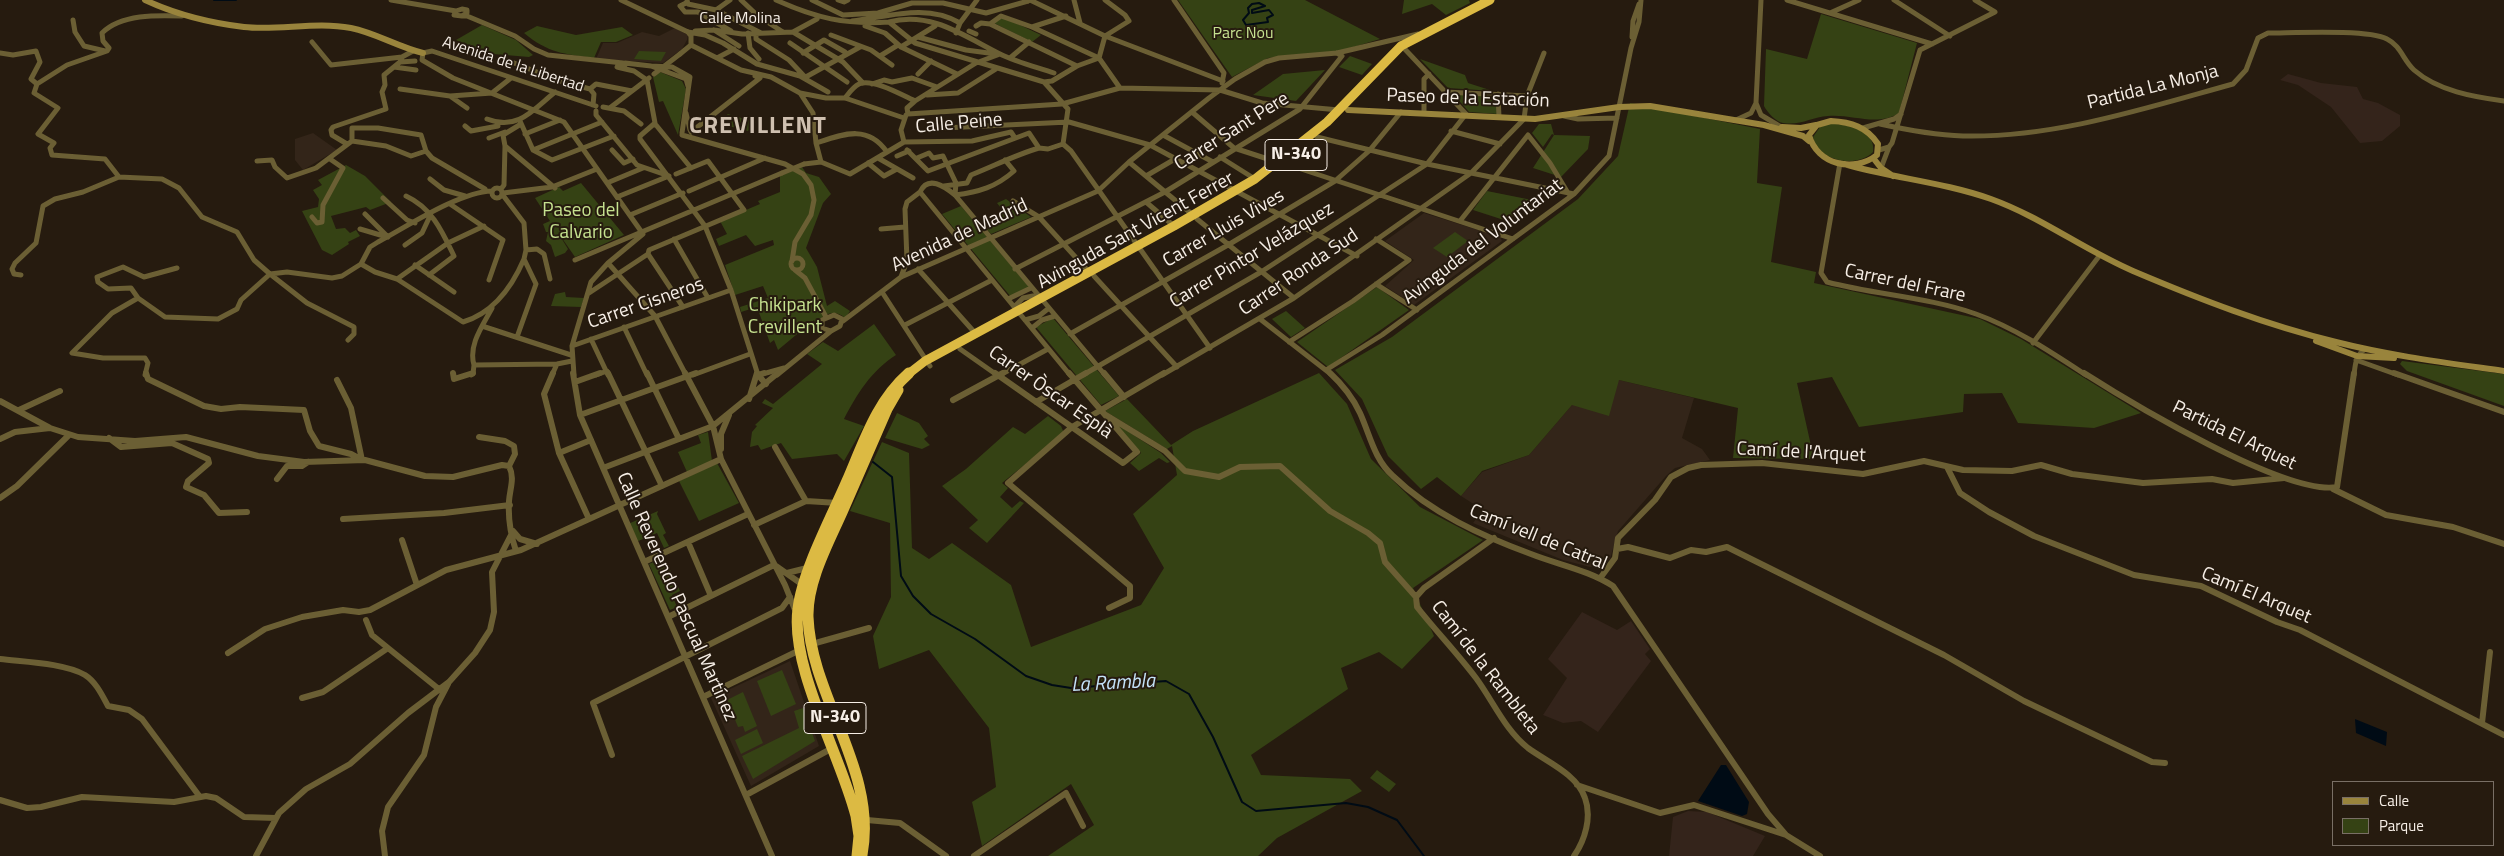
<!DOCTYPE html>
<html>
<head>
<meta charset="utf-8">
<style>
	body { margin:0 }
	#map { position:relative; width:2504px; height:856px; overflow:hidden; background:#261b0f; font-family:"Titillium Web",sans-serif }
	canvas { display:block }
	.legend { position:absolute; left:2332px; top:781px; width:162px; height:65px; box-sizing:border-box; background:#261b0f; border:1px solid #796f65; margin:0; padding:6px 9px; list-style:none; font-size:15px; color:#f6eee6 }
	.legend li { display:flex; align-items:center; gap:10px; height:25px }
	.legend b { width:25px; border:1px solid #796f65 }
</style>
</head>
<body>
<div id="map">
<canvas width="2504" height="856"></canvas>
<ul class="legend">
<li><b style="height:6px;background:#99843c"></b>Calle</li>
<li><b style="height:14px;background:#354214"></b>Parque</li>
</ul>
</div>
<script>
const context = document.querySelector('canvas').getContext('2d');
context.lineJoin = 'round';
function fillPath(path, color) { context.fillStyle = color; context.fill(path, 'evenodd'); }
function strokePath(path, color, width, dash) { context.strokeStyle = color; context.lineWidth = width; context.lineCap = dash ? 'butt' : 'round'; context.setLineDash(dash || []); context.stroke(path); }
function write(font, color, halo, rows, align = 'center') {
  context.font = font + ' "Titillium Web",sans-serif'; context.lineWidth = 4; context.setLineDash([]); context.textBaseline = 'middle'; context.strokeStyle = halo; context.fillStyle = color; for (const [text, x, y, turn = 0] of rows) {
    context.save(); context.translate(x, y); context.rotate((+turn || 0) * Math.PI / 180); context.textAlign = isNaN(turn) ? turn : align; if (halo) context.strokeText(text, 0, 0); context.fillText(text, 0, 0); context.restore();
  }
}
fillPath(new Path2D(`
	M2288,74L2321,83L2357,87L2363,99L2378,103L2400,115V126L2382,141L2360,143L2331,107L2298,85L2280,80Z
	M1582,612L1617,630L1631,621L1650,649L1645,654L1651,661L1598,732L1581,721L1563,723L1543,715L1567,678L1548,659Z
	M1688,811L1707,812L1765,836L1753,856H1669L1673,817Z`), '#34241b');
fillPath(new Path2D(`
	M675,28L688,35L687,40L682,49L663,63L596,59L603,43H617L642,32L659,36Z
	M313,133L337,150L303,170L295,160V139Z
	M1424,213L1500,237L1502,241L1414,305L1385,286L1414,260L1385,241Z
	M1619,380L1694,398L1682,438L1702,449L1710,460L1675,468L1666,476L1618,531L1610,559L1601,566L1590,567L1563,560L1473,523L1483,510L1461,496L1482,472L1529,455L1572,405Z
	M790,661L819,746L751,786L711,698Z`), '#332519');
fillPath(new Path2D(`
	M1178,0H1305L1380,39L1337,52L1268,58L1232,77Z
	M1404,0H1469L1470,3L1446,15L1432,4L1402,14Z
	M1821,14L1917,43L1899,113C1877,127 1853,114 1828,116C1812,117 1800,126 1783,123C1776,122 1767,112 1764,106L1766,49L1807,59Z
	M1003,17L1041,35L1032,42L994,23Z
	M482,25L516,40L533,55L529,57L482,53L456,40Z
	M537,26L576,35L622,27L633,35L616,42H601L594,58C564,54 548,53 524,33Z
	M639,51L666,52L661,61L634,59Z
	M1350,56L1372,64L1362,75L1339,67Z
	M1420,59L1465,75L1468,83L1493,91L1448,88Z
	M1325,70L1296,101L1253,95L1283,74Z
	M660,72L682,81L686,89L678,135L663,101L659,102L653,77Z
	M1457,94L1496,96L1498,114L1469,112L1455,96Z
	M1630,103L1760,129L1757,183L1782,187L1771,262L1816,272L1814,283L1980,319L2021,339L2141,413L2094,428L2018,423L2002,393L1964,394L1963,412L1859,427L1832,377L1797,383L1814,459L1733,458L1738,408L1619,380L1609,416L1572,405L1529,455L1482,471L1461,496L1437,477L1421,489L1388,456L1362,399L1335,370L1392,337L1578,199L1618,156Z
	M728,114L731,115L756,122L748,131L717,123Z
	M1539,124H1551L1554,135L1590,136L1588,149L1561,177L1533,168L1554,135L1552,134L1543,147L1532,133Z
	M1828,124C1845,123 1877,130 1873,152C1857,169 1817,161 1813,137L1820,127Z
	M346,165L365,176L391,202L370,210L366,207L331,216L336,229L345,228L350,233L356,230L360,236L348,242L349,244L332,255L322,250L302,211L318,207L319,199L313,190L322,185L318,180Z
	M802,167L806,173L819,177L831,194L823,203L806,248L817,267L827,306L835,301L850,311L845,318C836,309 824,313 818,322L821,333L819,336L814,320L778,350L774,340L770,343L757,307L741,312L740,307L768,298L763,286L735,295L725,265L774,245L773,240L755,246L746,235L719,246L716,239L727,234L720,221L760,204L758,201L780,192V176Z
	M581,183L624,235L575,257L557,231L568,249L565,253L555,257L551,245L546,241L548,232H546L543,224L550,221L535,198L559,187L563,191Z
	M1487,191L1532,200L1507,221L1473,210Z
	M1006,199L1031,217L991,234L981,222L1004,212L997,203Z
	M961,206L1030,288L1011,297L942,214Z
	M1455,232L1468,241L1447,257L1433,248Z
	M1377,287L1409,310L1328,367L1297,342Z
	M565,292L566,297L584,298L581,307L551,306L555,294Z
	M1286,311L1305,328L1291,337L1272,319Z
	M1053,318L1119,396L1101,405L1036,327Z
	M874,324L896,355C871,371 857,394 844,419L864,426L844,461L837,454L792,459L781,443L761,450L758,445L750,447L752,432L757,426L755,425L773,408L762,403L765,399L773,404L822,364L807,354L823,342L838,351Z
	M2402,361L2504,374V406L2407,371L2400,364Z
	M1319,373L1347,404L1371,459L1420,507L1483,540L1413,588L1434,636L1402,669L1379,652L1341,668L1348,689L1251,755L1261,775L1350,779L1362,791L1277,838L1258,856H1048L1094,825L1071,784L982,846L972,802L996,787L989,728L929,650L879,669L873,636L891,597L890,523L850,511L882,442L909,453L912,548L929,559L952,543L1011,585L1031,647L1141,605L1164,568L1133,514L1177,475L1172,446L1167,449L1105,411L1127,399L1171,445L1193,431Z
	M897,413L919,423L928,436L924,439L930,445L922,449L885,438Z
	M1048,416L1061,426L1064,433L1002,483L1008,488L1000,497L1012,508L1020,501L1024,503L987,543L969,528L978,520L942,486L966,469L1013,427L1025,434Z
	M1112,421L1161,453L1170,462L1167,463L1159,458L1139,471L1130,463L1141,453Z
	M708,432L712,461L687,472L678,452L701,443L698,435Z
	M717,463L739,503L699,521L679,481Z
	M658,511L657,514L666,533L663,535L669,546L664,548L657,533L636,542L628,524Z
	M664,557L680,591L672,595L677,607L670,610L649,564Z
	M782,670L796,704L771,716L757,681Z
	M743,692L757,726L745,732L743,726L738,727L727,700Z
	M803,708L815,741L753,779L742,756L799,728L794,711Z
	M757,729L763,743L741,754L735,740Z
	M1377,770L1396,784L1389,792L1370,778Z`), '#354214');
fillPath(new Path2D(`
	M2355,719L2387,732L2386,746L2356,733Z
	M1721,765H1726L1749,802L1747,814L1742,816L1698,801Z`), '#000b15');
strokePath(new Path2D(`
	M214,0H236
	M1259,3L1265,6L1252,10V13L1269,10L1273,15L1267,18L1268,22L1246,25L1243,20L1249,13L1248,8L1252,4Z
	M873,462L892,477L901,576L913,596L931,614L975,639L1026,676L1052,685L1071,688L1166,681L1189,694L1213,737L1242,802L1256,811L1346,803L1368,807L1397,820L1424,856`), '#000b15', 2);
strokePath(new Path2D(`
	M391,0L456,11
	M621,0L688,32L705,35L723,43L757,64L800,76L828,92
	M687,0L688,4L716,10L761,33
	M741,0L758,16L783,32
	M776,0C816,18 845,25 889,22L915,43L1044,82L1068,109L1063,144
	M812,0L843,15L878,13L912,3H943L986,13L1028,1
	M838,0L844,2L848,0
	M1030,0L1105,36L1223,81
	M1074,0L1080,23
	M1105,0L1125,15L1129,21L1105,36
	M1174,0L1224,73L1222,83
	M1761,0L1756,103L1761,115L1781,127
	M1787,0L1932,44
	M1894,0L1950,36
	M686,3L680,6L685,12H698L731,31
	M462,9L467,10V13L462,16L454,15L456,11Z
	M716,10L730,0
	M1830,13L1859,0
	M462,16H467L515,36L534,49L548,55L623,63L625,65L621,68L617,67L619,63
	M73,20L75,32L84,46L105,51
	M852,21C888,17 926,3 960,23
	M741,22L755,14
	M889,22C931,11 964,36 1000,54C1016,62 1036,67 1054,73
	M990,24L1077,66
	M865,26L885,33L901,47L957,74
	M976,26L981,23L990,24L1001,16L1032,27L1099,58
	M1032,27L1066,16
	M714,30L739,46
	M695,31L714,30L742,34L793,32L817,19
	M969,31L976,34
	M793,32L843,62L863,83
	M748,33L750,48L759,59
	M756,33V39L789,60L804,76
	M956,33L960,23L977,0
	M831,35L871,50L892,65
	M918,37L966,50L996,54
	M1632,37L1633,21L1639,4
	M312,42L331,65L402,57L413,51
	M790,43L847,82
	M691,45L741,70L771,77L800,93L826,98H845L904,118
	M901,47L935,26
	M0,53L13,55L36,51L40,62L31,79L37,84L67,65L107,51L109,48L103,41L102,33C121,14 157,15 182,16
	M803,53L824,40L845,52
	M680,54L691,45V36L688,32
	M880,56L898,45
	M717,58L734,49
	M1010,58L1029,42
	M1099,58L1120,88
	M1099,58L1105,36
	M504,59L557,80L590,89L594,94L593,105
	M400,62L415,61
	M625,63L651,66L686,79L688,86
	M651,66L672,67L690,77L682,133
	M394,67L416,70
	M621,68L634,71L647,80L655,123L640,136V139L705,226L731,290L758,375
	M918,74L931,61
	M804,78L860,47
	M1044,82L1052,81L1077,66L1099,58
	M37,84L34,93L58,108L38,134L54,143L50,148L52,155L105,159L119,177L162,179L179,188L202,217L237,232L254,260L270,274L241,300L237,309L218,319L165,317L138,298L131,288L108,289L98,282L97,277L123,267L144,277L177,268
	M872,84L884,80L892,82L912,78L937,87
	M400,89L450,96L467,108
	M590,89L596,84L632,91
	M1445,92L1527,96
	M800,93L813,113L816,143L821,162
	M1498,94L1499,117
	M927,95L958,93L996,69
	M450,96L492,93L511,78
	M845,98C849,93 853,87 859,84C872,78 902,95 915,101
	M603,107L624,111L641,124
	M611,107L649,78
	M596,111V115L637,165L669,176
	M1192,112L1234,148L1277,162
	M686,113L690,130
	M1424,113V79L1429,74
	M908,114L1062,104L1120,88L1220,90L1262,103L1339,110
	M908,114L907,108L915,101L976,63L1000,54
	M1564,116L1578,119L1617,118
	M487,119C518,131 533,110 555,92
	M1736,120L1751,113L1756,103
	M520,121L533,150L552,160L614,136
	M1880,124C1907,130 1935,135 1963,136C2055,138 2146,108 2233,84L2246,70L2258,38L2268,33C2292,33 2369,29 2387,39C2401,46 2403,60 2414,70C2438,91 2474,97 2504,101
	M653,125H656L691,168
	M465,126L471,131L498,126
	M943,128L1069,122L1150,145L1357,256
	M1863,128L1894,119L1901,114
	M1451,131L1500,144
	M691,132L760,78L755,76
	M525,134L560,120
	M682,135L785,164L803,174L811,185L814,200L811,215L795,242L792,261
	M1163,135L1213,162
	M1317,137L1427,164L1574,194
	M489,138L505,132
	M352,141V128H378L421,135L426,151
	M904,142L972,141L1011,132L1015,138
	M904,142L901,130L906,115
	M816,143C843,134 868,124 887,152
	M347,144L332,135L331,130L333,127L386,109L382,92L385,85L384,75L400,62L402,57
	M1063,144L1071,151L1210,348
	M505,146L555,188
	M533,150L602,122
	M612,150L624,163L633,159
	M907,150L928,171L1029,133L1039,148L1048,149L1063,144
	M1879,150L1889,147L1892,143L1920,50L1995,12L1975,0
	M897,156L909,151
	M1220,157L1255,179
	M878,158L913,178
	M917,158L929,153L933,158L943,156L956,183L955,195C979,192 996,187 1014,171L1005,160
	M257,161L272,160L275,167L287,178L316,168L352,141L386,146L411,156L426,151L432,158L485,189
	M821,162L850,174L904,142
	M1129,162L1193,215
	M868,163L884,176L897,169
	M1840,163L1821,273L1827,282C1876,295 1928,297 1976,314C2015,328 2051,352 2086,375
	M804,164L821,162
	M1286,164L1513,239
	M1881,168L1889,147
	M1146,176L1175,159
	M430,179L444,190L465,196
	M607,183L643,168
	M944,186L967,183L971,175C994,166 1015,155 1039,148
	M492 193a5 5 0 1 1 10 0a5 5 0 1 1-10 0Z
	M501,189L504,185L505,146L503,135L521,124
	M689,191L765,158
	M503,193L552,187L597,169
	M502,194L524,223L526,250L524,259L536,284L517,337
	M406,196C432,208 442,231 454,256L429,275
	M617,197L669,176
	M383,198L407,220L415,223
	M1013,201L1039,217L1089,272
	M1146,202L1174,226
	M450,204L503,240L489,280
	M365,214L388,237
	M630,215L683,193
	M312,217L317,223L322,222L323,205L343,168L330,159
	M1197,219L1294,298
	M1460,221L1528,135L1550,163L1568,193
	M360,229L387,237
	M881,229L905,227
	M674,239L708,298
	M405,245L422,233L430,216
	M526,250L537,249L544,254L550,279
	M648,254L683,307
	M791 264a6 6 0 1 1 12 0a6 6 0 1 1-12 0Z
	M575,260L782,173
	M608,263L655,316L686,375
	M361,264L375,272L397,279L463,322C493,313 512,287 524,259
	M361,264L370,247L378,242C408,226 459,192 492,191
	M415,265L454,292
	M918,269L976,334
	M1015,269L1165,192L1300,109L1342,56L1337,53
	M795,270L805,278L826,317
	M270,274L307,303L354,327V334L348,340
	M270,274L287,272L332,278L342,276L361,264
	M21,275L14,274L12,269L15,263L36,243L43,206L55,199L83,192L119,177
	M1094,276L1177,367
	M901,277L907,261L905,209L907,202L920,192
	M397,279L448,243L484,226
	M1376,284L1417,310
	M882,292L930,366
	M589,293L648,254L649,250L744,210L708,161L676,174
	M138,298L112,313L72,353L103,358H145L148,363L145,375
	M1008,299L1031,288
	M1014,307L1023,298L1038,295
	M492,308C483,325 468,345 474,365L557,364L572,361
	M834,315L842,319L840,326L831,331L822,328V320Z
	M1260,319L1332,375
	M1025,320L1039,316L1049,308
	M843,321L901,277L1098,191L1129,162L1209,98L1235,79L1265,62L1279,58L1337,53L1418,34
	M905,325L992,280
	M482,326L571,355
	M624,327L647,375
	M1032,328L1042,320L1055,316
	M1070,334L1228,245L1335,181L1369,151L1401,112
	M591,339L608,375
	M1289,342L1353,301L1409,260L1376,239
	M2033,343L2100,255
	M572,346L731,290
	M960,349L997,375
	M2356,360L2398,375
	M1326,370L1382,335L1574,194L1609,156L1631,48L1639,22L1641,0
	M471,375L473,374L474,365
	M552,375L557,364
	M574,375L572,346L591,282L608,263L643,234L564,122L453,78L422,60L423,53L432,51L596,106
	M596,375L607,371
	M693,375L750,354
	M759,375L784,368
	M777,375L831,331
	M1000,375L1048,349
	M1070,375L920,192C928,175 944,186 955,195L1105,375
	M1083,375L1261,272L1427,164L1466,114L1400,44
	M1162,375L1294,298L1471,173L1524,119L1527,96L1544,53
	M2354,375C2355,365 2356,353 2366,349`), '#6b5f34', 5);
strokePath(new Path2D(`
	M146,373L148,379L204,406L221,409L240,407L304,410L310,431L319,446L351,454L362,460
	M453,373L454,379L473,373
	M553,373L544,394L559,453L589,519
	M573,373L580,415L772,856
	M608,373L662,486
	M647,373L679,439
	M685,373L713,426L721,459L785,585L795,610
	M764,373L758,375L766,384
	M995,373L1123,463L1137,452L1069,373
	M1104,373L1124,397
	M1330,373C1343,385 1353,398 1360,413C1370,435 1374,459 1393,476C1431,513 1482,536 1531,554C1559,565 1588,570 1613,586L1768,814L1786,835L1820,856
	M2084,373C2131,403 2286,496 2337,487L2354,373
	M2394,373L2504,412
	M337,380L351,408L362,460
	M575,382L600,373
	M749,399L757,373
	M953,400L1003,373
	M0,401L50,428L78,437L135,441L186,437L258,456L304,462L365,460L425,476L453,477L502,465L509,466C515,478 510,488 509,501C508,517 511,536 516,551
	M1036,402L1086,373
	M19,410L60,391
	M580,415L696,373
	M1106,415L1165,451L1185,471L1219,477L1240,467L1280,466L1330,511L1368,533L1380,543L1385,562L1416,597
	M479,437L505,441L514,446L515,454L509,466
	M109,438L121,447L172,443L208,459L209,463L188,481L186,487L204,495L219,513L247,512
	M0,439L15,432L50,428
	M775,447L806,501
	M721,449V434L729,415
	M559,453L591,440
	M1947,467L1960,493L1989,512L2034,536L2134,575L2201,586L2277,622L2300,630L2504,735
	M603,468L713,426L778,373
	M277,479L287,466H302L308,462
	M2333,489L2386,515L2453,527L2504,544
	M0,498L17,486L69,435
	M343,519L444,513L510,505
	M754,525L806,501L838,503
	M513,531L520,539L537,544
	M1494,538L1424,588L1416,597L1417,607C1436,631 1457,653 1476,678C1493,701 1505,730 1528,748C1547,762 1577,774 1585,798C1592,817 1585,840 1574,856
	M402,540L417,585
	M688,542L711,596
	M1617,549L1628,547L1670,558L1691,550L1706,552L1727,547L1944,655L2024,701L2152,762L2165,763
	M644,562L748,514
	M776,566L803,585
	M787,573L807,568
	M1601,577L1615,558L1618,538L1655,500L1671,477L1688,468L1701,465L1762,463L1863,474L1924,461L1963,470L2012,471L2041,465L2072,474L2143,483L2212,479L2233,483L2284,478
	M1109,608L1130,598V586L1008,483L1072,427L1164,373
	M668,617L774,565
	M366,620L372,635L388,648
	M812,644L869,628
	M228,653L265,629L302,617L343,610L359,612L370,610L446,570L521,550L721,459
	M0,659C24,662 64,663 85,675C96,682 102,695 108,706L129,710L142,719L200,797
	M703,697L800,650
	M302,698L323,692L388,648L440,690
	M2482,723L2490,652
	M612,755L593,703L782,608L790,597
	M1577,785L1660,813L1694,805L1786,835
	M746,795L827,751
	M0,800L27,808L41,807L82,797L174,802L206,796L216,798L244,817L276,818
	M867,820L900,823L946,856
	M256,856L279,813L306,789L350,764L408,713L449,682L475,653L490,630L494,612L492,572L511,535
	M385,856L382,831L388,807L424,755L436,707L448,684
	M974,856L1066,793L1083,826`), '#6b5f34', 6);
strokePath(new Path2D(`
	M145,0C175,14 211,23 244,27C279,31 316,21 351,28C376,33 398,47 423,53
	M1348,110L1535,119L1619,107L1650,106L1764,125L1803,136L1809,141
	M1831,121C1851,122 1867,127 1878,144L1877,155C1854,173 1817,165 1809,135L1817,125Z
	M1782,127L1801,128L1816,125
	M1874,159L1881,168L1893,176
	M1844,164C1892,178 1943,182 1991,199C2041,217 2084,250 2133,271C2199,299 2266,325 2336,342C2391,356 2448,363 2504,371
	M2316,341L2357,356L2394,358`), '#99843c', 6);
strokePath(new Path2D(`
	M907,375L925,361L1174,226L1255,179L1327,122L1401,46L1490,0`), '#dcba43', 9);
strokePath(new Path2D(`
	M862,855C878,770 811,698 808,617C807,581 829,542 843,510C858,476 872,443 887,409L898,390
	M857,856L859,836L856,816C841,756 790,668 798,609C802,572 832,516 847,481C864,442 876,402 909,373`), '#dcba43', 11);
strokePath(new Path2D(`
	M1028,1L1031,0
	M654,74L680,54
	M782,173L804,164`), '#6b5f34', 5);
write('16px', '#f6eee6', '#261b0f', [
	["Calle Molina",740,19],
	["Avenida de la Libertad",513,65,18]
]);
write('16px', '#c6e290', '#261b0f', [
	["Parc Nou",1243,34]
]);
for (const [x, y, w] of [
	[1296,155,62],
	[835,718,62]
]) { const box = new Path2D(); box.roundRect(x - w / 2, y - 15.5, w, 31, 4); context.fillStyle = '#261b0f'; context.fill(box); strokePath(box, '#f6eee6', 1); }
write('bold 18px', '#f6eee6', null, [
	["N-340",1296,155],
	["N-340",835,718]
]);
write('19px', '#f6eee6', '#261b0f', [
	["Partida La Monja",2153,88,-14],
	["Paseo de la Estación",1468,99,2],
	["Calle Peine",959,124,-5],
	["Carrer Sant Pere",1232,132,-32],
	["Carrer Lluis Vives",1224,229,-30],
	["Avinguda Sant Vicent Ferrer",1136,231,-29],
	["Avenida de Madrid",960,236,-25],
	["Avinguda del Voluntariat",1483,242,-37],
	["Carrer Pintor Velázquez",1252,256,-31],
	["Carrer Ronda Sud",1299,273,-34],
	["Carrer del Frare",1905,284,12],
	["Carrer Cisneros",646,304,-19],
	["Carrer Òscar Esplà",1050,393,35],
	["Partida El Arquet",2234,436,26],
	["Camí de l'Arquet",1801,453,3],
	["Camí vell de Catral",1538,538,22],
	["Camí El Arquet",2256,596,23],
	["Calle Reverendo Pascual Martínez",676,597,66],
	["Camí de la Rambleta",1485,668,52]
]);
write('19px', '#c6e290', '#261b0f', [
	["Paseo del",581,211],
	["Calvario",581,233],
	["Chikipark",785,306],
	["Crevillent",785,328]
]);
write('italic 20px', '#c4e2f8', '#261b0f', [
	["La Rambla",1113,684,-3]
]);
context.letterSpacing = '1px';
write('bold 24px', '#cfc0b0', '#261b0f', [
	["CREVILLENT",758,127]
]);
context.letterSpacing = '0px';
</script>
</body>
</html>
